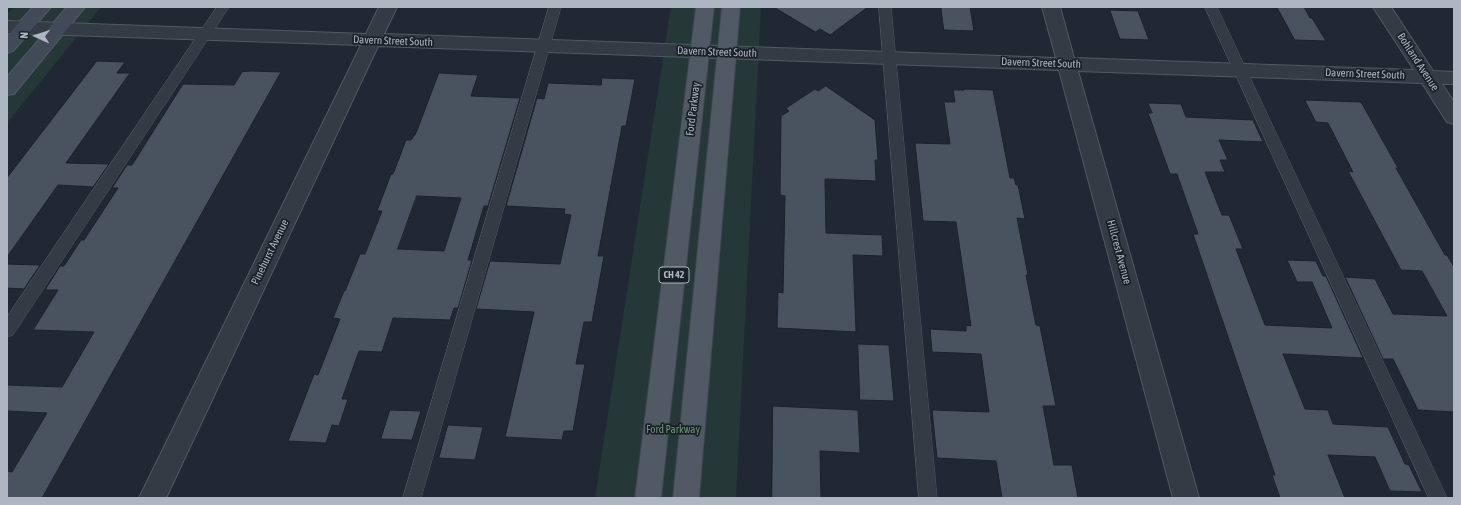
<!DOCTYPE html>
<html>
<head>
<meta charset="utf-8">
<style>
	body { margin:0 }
	#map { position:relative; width:1461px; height:505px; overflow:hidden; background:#202933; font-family:"Asap Condensed",sans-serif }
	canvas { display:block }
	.frame { position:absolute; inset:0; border:8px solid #adb6c1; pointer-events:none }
	.north { position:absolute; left:16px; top:16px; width:40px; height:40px; -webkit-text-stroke:3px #192028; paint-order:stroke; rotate:273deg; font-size:11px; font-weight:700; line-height:16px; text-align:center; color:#adb6c1 }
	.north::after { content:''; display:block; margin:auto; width:14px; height:18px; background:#adb6c1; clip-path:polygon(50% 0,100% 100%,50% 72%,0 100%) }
</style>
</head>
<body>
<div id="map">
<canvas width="1461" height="505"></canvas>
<div class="frame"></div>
<div class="north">N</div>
</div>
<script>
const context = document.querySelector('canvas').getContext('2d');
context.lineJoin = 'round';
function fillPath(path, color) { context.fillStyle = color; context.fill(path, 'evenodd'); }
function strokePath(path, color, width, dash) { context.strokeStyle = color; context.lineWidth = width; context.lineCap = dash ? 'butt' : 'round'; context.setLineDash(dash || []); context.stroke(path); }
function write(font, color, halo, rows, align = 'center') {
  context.font = font + ' "Asap Condensed",sans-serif'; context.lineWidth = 3.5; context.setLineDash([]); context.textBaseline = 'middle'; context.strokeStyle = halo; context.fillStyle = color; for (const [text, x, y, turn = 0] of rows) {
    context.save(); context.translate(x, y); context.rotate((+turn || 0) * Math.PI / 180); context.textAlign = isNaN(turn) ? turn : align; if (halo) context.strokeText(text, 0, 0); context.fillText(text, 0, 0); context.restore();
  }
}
fillPath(new Path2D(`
	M14,7H101L7,123V14Z
	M671,7H761L736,498H595Z`), '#253736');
const building = new Path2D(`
	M774,7H868L830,35L820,29L816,32Z
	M941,7H970L974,31L944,30Z
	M1277,7H1304L1310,18H1312L1326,41L1295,40Z
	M1110,10L1138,11L1149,40L1120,39Z
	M97,61L125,62L117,73H130L66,163L109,164L93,187L58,185L7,257V178Z
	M252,71L281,72L42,498H7V471L12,472L47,413L7,411V385L62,387L94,332L33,330L58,290H45L60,266H64L81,240H84L118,188H112L127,165H132L183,84L234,85L242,72Z
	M439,73L478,75L471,96L520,98L488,206H484L468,260H472L458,308H454L450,320L393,318L382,352L359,351L342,399H348L339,426L332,425L326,443L288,441L314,374L318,375L340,319L333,318L344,291H345L360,254H365L382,211H377L391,174H393L406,140H411L416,133ZM417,196L461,198L444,251L398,249Z
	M602,78L635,79L626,126H622L598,256H604L592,322H584L576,364H585L573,431H564L562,440L505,437L534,312L476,309L490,261L560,264L571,215L564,214L565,209L506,206L537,98L544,99L548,83L601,85Z
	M826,86L875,120L878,160H875L876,181L825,179L826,233L882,235L883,256L853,255L856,332L777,328L778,292L783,293L785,196L780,195L781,116L789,111L786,108L815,89L818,91Z
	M964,89L993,90L1010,178H1014L1016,185H1018L1025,219L1017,218L1028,275H1026L1036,325L1040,326L1056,406H1043L1054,465H1072L1078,498H1002L996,461L937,458L932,410L989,412L981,354L932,352L930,329L966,331V325L971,326L956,222L923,221L915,143L950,144L944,102H955L953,90H964Z
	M1305,100L1361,102L1398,168H1396L1445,255H1447L1454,267V412L1418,410L1393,359H1383L1345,277L1375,279L1393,314L1447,316L1422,271L1401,270L1348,171L1353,172L1328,123L1316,122Z
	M1148,103L1181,104L1186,117L1253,120L1263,142L1219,140L1228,160H1220L1225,172H1205L1222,215H1229L1243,249H1236L1265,325L1332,328L1312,282H1297L1287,260L1316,261L1323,276H1326L1363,358L1283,354L1305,409L1328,410L1333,424L1388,427L1405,464L1409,465L1422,492L1390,491L1375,457L1328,455L1345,498H1280L1272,475H1275L1193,234H1198L1177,174H1170L1148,113H1152Z
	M7,264L40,265L24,289L7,288Z
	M858,344L889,345L894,401L860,400Z
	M773,406L858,410L860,453L820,451L821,498H772Z
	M390,410L421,411L412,440L381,439Z
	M448,425L483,427L475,460L439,458Z`);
fillPath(building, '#48535f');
strokePath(building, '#1b222a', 1);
const lane = new Path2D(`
	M217,7H229L13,335L7,337V317Z
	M549,7H561L421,498H403Z
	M879,7H891L937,498H919Z
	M1205,7H1217L1447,498H1429Z`);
const street = new Path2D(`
	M379,7H397L384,34L1056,58L1042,7H1060L1074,58L1414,70L1373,7H1391L1433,71L1454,72V84H1442L1454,102V124L1447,122L1422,83L1078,71L1199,498H1173L1059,70L378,46L166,498H139L361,45L7,33V21L366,34Z`);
const secondary = new Path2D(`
	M33,7H51L13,51L7,53V36Z
	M67,7H85L14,94L7,95V77Z`);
const primary = new Path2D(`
	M696,7H714L661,498H635Z
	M722,7H740L699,498H673Z`);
strokePath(lane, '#515962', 1);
strokePath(street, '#515962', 2);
strokePath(secondary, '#515962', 2);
strokePath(primary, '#3d444e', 2);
fillPath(lane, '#333b44');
fillPath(street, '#333b44');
fillPath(secondary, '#414a57');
fillPath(primary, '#515a64');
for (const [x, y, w] of [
	[674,275,30]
]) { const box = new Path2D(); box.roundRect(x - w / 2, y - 8, w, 16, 3); context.fillStyle = '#192028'; context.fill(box); strokePath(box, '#adb6c1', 1); }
write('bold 10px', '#adb6c1', null, [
	["CH 42",674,275]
]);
write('11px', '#adb6c1', '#192028', [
	["Davern Street South",393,41,2],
	["Davern Street South",717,52,2],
	["Bohland Avenue",1418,62,57],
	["Davern Street South",1041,63,2],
	["Davern Street South",1365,74,2],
	["Ford Parkway",693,109,-83],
	["Pinehurst Avenue",270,252,-64],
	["Hillcrest Avenue",1119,252,75]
]);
write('11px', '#6f9575', '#192028', [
	["Ford Parkway",673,430]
]);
</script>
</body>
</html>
